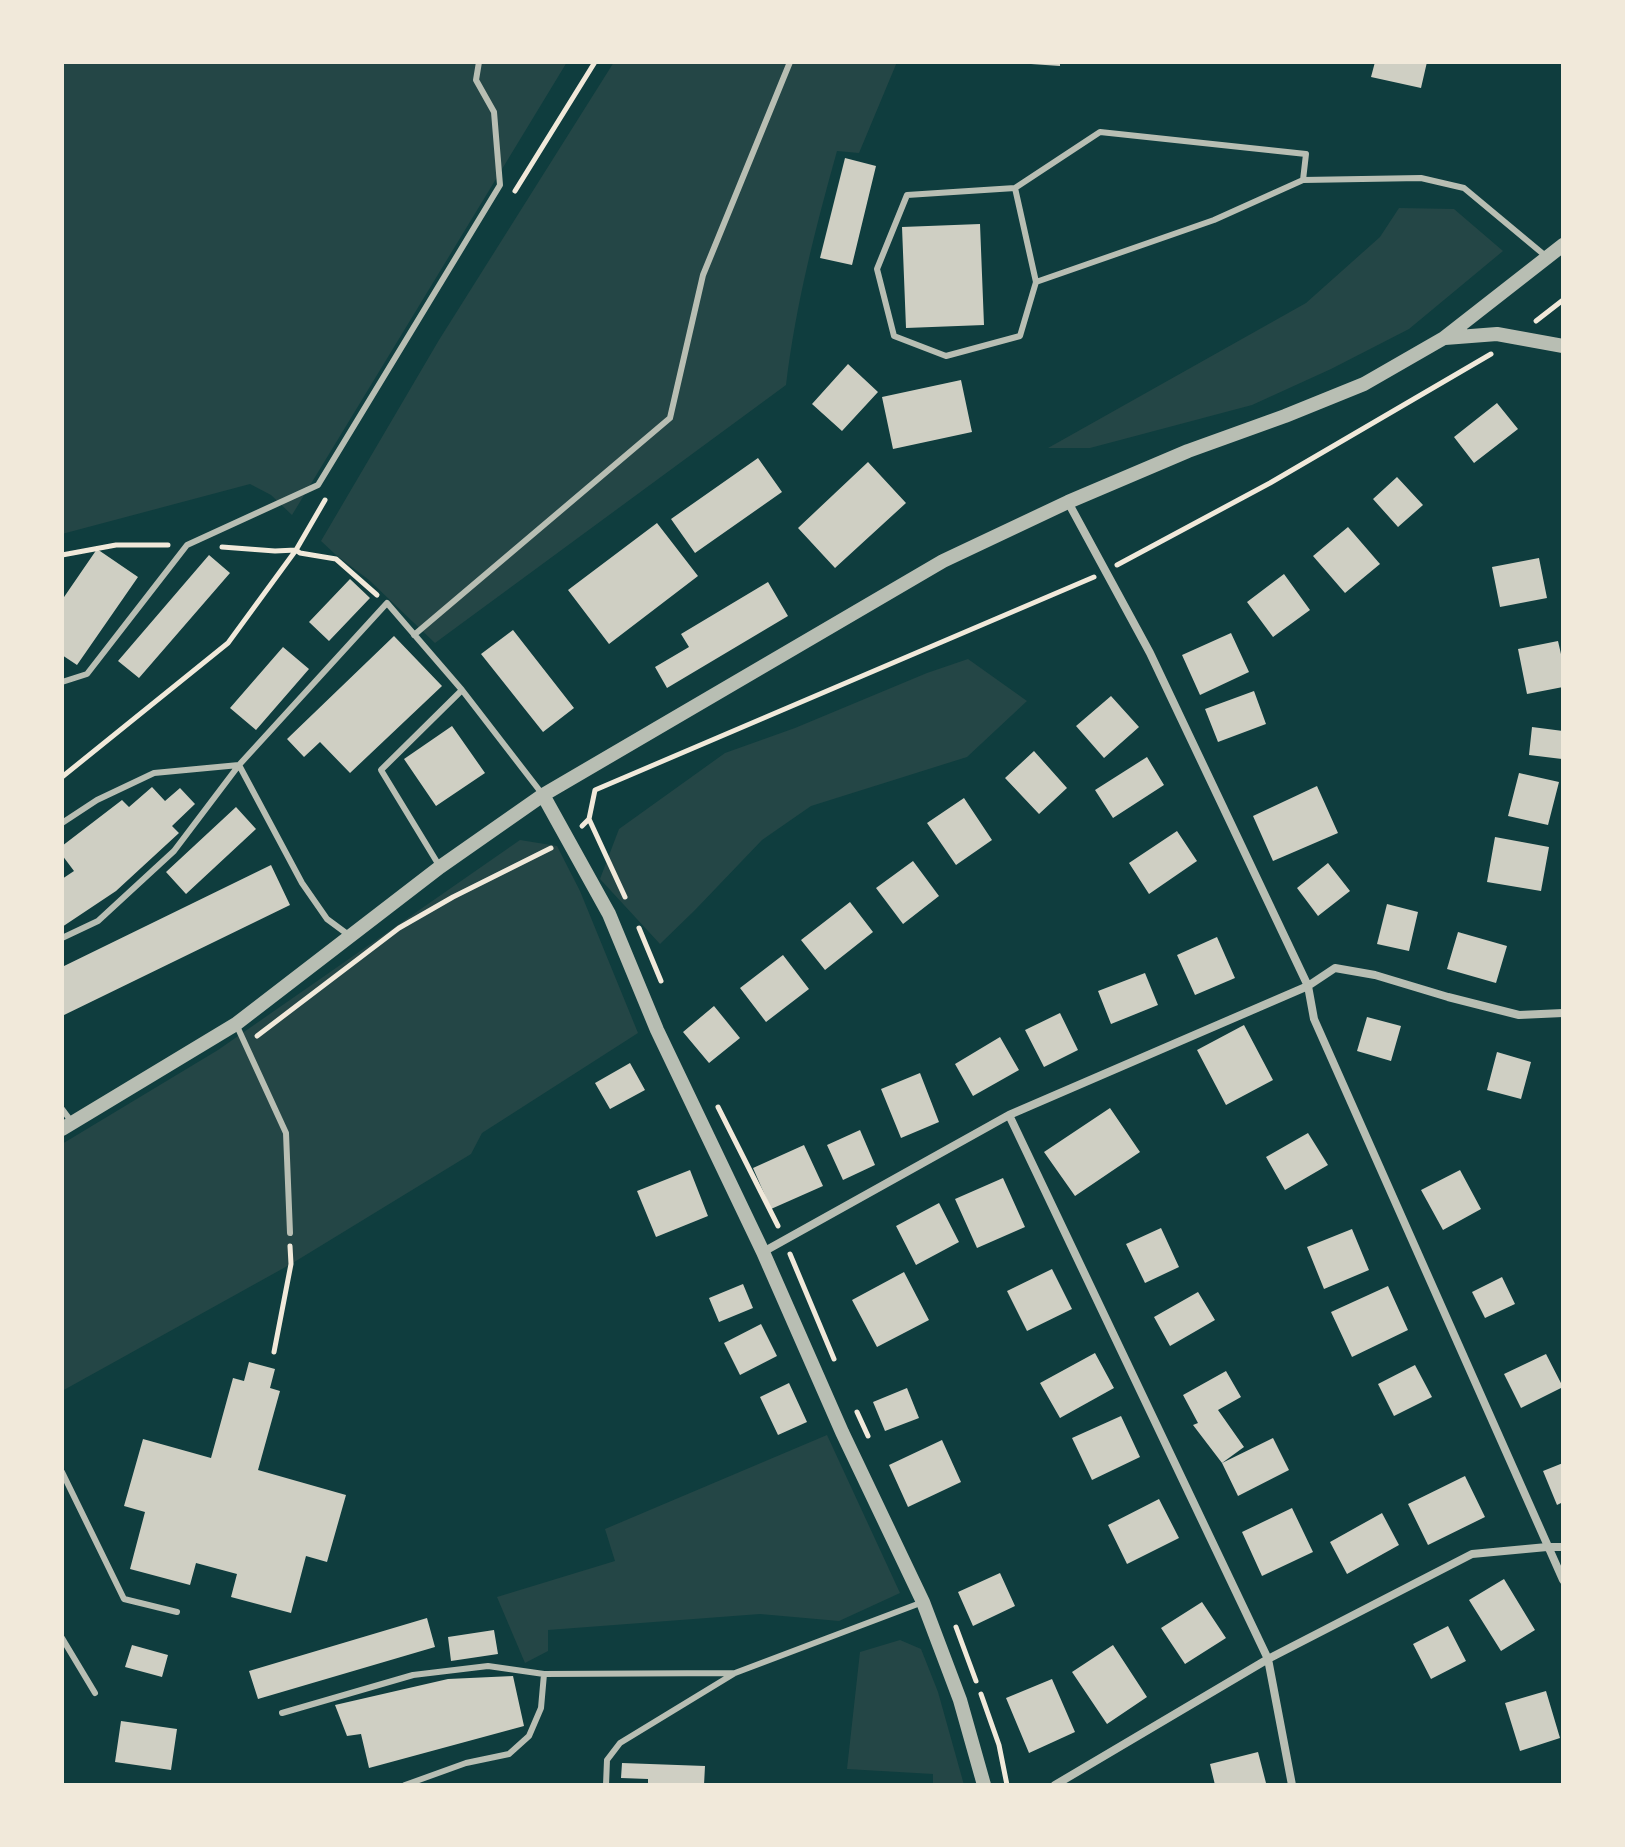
<!DOCTYPE html>
<html>
<head>
<meta charset="utf-8">
<style>
	body { margin:0 }
	#map { position:relative; width:1625px; height:1847px; overflow:hidden; background:#0f3d3e; font-family:Literata,serif }
	canvas { display:block }
	.frame { position:absolute; inset:0; border:64px solid #f1e9da; pointer-events:none }
</style>
</head>
<body>
<div id="map">
<canvas width="1625" height="1847"></canvas>
<div class="frame"></div>
</div>
<script>
const context = document.querySelector('canvas').getContext('2d');
context.lineJoin = 'round';
function fillPath(path, color) { context.fillStyle = color; context.fill(path, 'evenodd'); }
function strokePath(path, color, width, dash) { context.strokeStyle = color; context.lineWidth = width; context.lineCap = dash ? 'butt' : 'round'; context.setLineDash(dash || []); context.stroke(path); }
fillPath(new Path2D(`
	M62,62H567L292,515L271,495L250,484L62,534Z
	M614,62H897L859,153L837,151C815,230 796,303 786,385L435,643L369,580L336,555L321,541L439,340Z
	M1399,208L1454,209L1503,251L1409,329L1331,369L1252,405L1090,448H1048L1306,303L1380,237Z
	M968,659L1027,701L967,757L811,806L762,840L695,910L660,944L600,879L619,829L725,753L795,728L927,673Z
	M520,840L557,846L580,891L638,1033L482,1133L471,1154L291,1264L62,1391V1144L218,1050Z
	M827,1435L900,1593L839,1621L760,1614L548,1630V1651L525,1663L497,1597L615,1561L605,1529Z
	M900,1640L921,1649L938,1692L964,1785H933V1774L847,1769L860,1652Z`), '#244646');
fillPath(new Path2D(`
	M1031,62H1060V66L1031,64Z
	M1375,62H1427L1421,88L1371,77Z
	M845,158L876,166L852,265L820,258Z
	M980,224L984,325L906,328L902,227Z
	M848,364L878,392L842,431L812,404Z
	M961,380L972,432L893,449L882,397Z
	M1497,403L1518,429L1474,463L1454,437Z
	M758,458L782,492L695,553L671,519Z
	M868,462L906,503L835,568L798,528Z
	M1397,477L1423,505L1398,527L1373,499Z
	M657,523L698,576L609,644L568,590Z
	M1348,527L1380,564L1345,593L1313,556Z
	M97,549L138,577L77,665L62,655V600Z
	M209,555L230,573L139,678L118,661Z
	M1539,558L1547,598L1500,607L1492,567Z
	M1284,574L1310,610L1273,637L1247,602Z
	M350,579L370,598L329,641L309,622Z
	M768,582L788,616L667,688L655,667L689,647L681,634Z
	M513,630L574,708L543,732L481,654Z
	M1231,633L1249,672L1200,695L1182,655Z
	M394,636L442,686L350,773L320,742L304,757L287,739Z
	M1558,641L1563,663V687L1527,694L1518,649Z
	M283,647L309,669L256,730L230,708Z
	M1254,691L1266,724L1218,742L1205,709Z
	M1111,696L1139,727L1104,758L1076,726Z
	M452,726L485,773L436,806L404,759Z
	M1532,727L1563,731L1562,759L1529,755Z
	M1034,751L1067,788L1039,814L1005,778Z
	M1147,757L1164,785L1113,818L1095,790Z
	M1519,773L1559,782L1548,825L1508,816Z
	M1317,786L1338,833L1273,861L1253,816Z
	M152,787L165,801L180,788L195,804L172,826L179,833L116,891L62,927V879L74,871L62,855V846L122,800L129,807Z
	M964,798L992,840L956,865L927,823Z
	M236,807L256,829L186,894L166,872Z
	M1177,831L1197,861L1149,894L1129,863Z
	M1495,837L1549,847L1541,891L1487,882Z
	M913,861L939,896L903,924L876,888Z
	M1328,863L1350,891L1318,916L1297,888Z
	M271,865L290,905L62,1016V967Z
	M850,902L873,932L825,970L801,940Z
	M1387,904L1418,912L1409,951L1377,944Z
	M1458,932L1507,946L1496,983L1447,969Z
	M1217,937L1235,978L1195,995L1177,955Z
	M783,955L809,989L766,1022L740,988Z
	M1145,973L1158,1005L1111,1024L1098,991Z
	M714,1006L740,1038L709,1063L683,1032Z
	M1060,1013L1078,1050L1044,1067L1025,1030Z
	M1367,1017L1401,1026L1391,1061L1357,1051Z
	M1244,1025L1273,1080L1226,1105L1197,1050Z
	M1000,1037L1019,1070L973,1096L955,1064Z
	M1497,1052L1531,1062L1521,1099L1487,1090Z
	M630,1063L645,1090L610,1109L595,1083Z
	M920,1073L939,1122L901,1138L881,1089Z
	M1110,1108L1140,1152L1075,1196L1044,1152Z
	M860,1130L875,1165L843,1180L827,1145Z
	M1308,1133L1328,1165L1285,1190L1266,1157Z
	M804,1145L823,1186L771,1209L753,1168Z
	M690,1170L708,1216L656,1237L637,1191Z
	M1460,1170L1481,1209L1443,1230L1421,1190Z
	M1003,1178L1025,1227L977,1248L955,1199Z
	M939,1203L959,1242L916,1265L896,1226Z
	M1161,1228L1179,1267L1145,1283L1126,1244Z
	M1352,1229L1369,1270L1324,1289L1307,1247Z
	M1052,1269L1072,1309L1027,1331L1007,1291Z
	M904,1272L929,1320L877,1347L852,1300Z
	M1502,1277L1515,1304L1485,1318L1472,1292Z
	M743,1284L753,1308L719,1322L709,1298Z
	M1388,1286L1408,1330L1352,1357L1331,1312Z
	M1198,1292L1215,1320L1170,1346L1154,1317Z
	M761,1324L777,1356L740,1375L724,1343Z
	M1095,1353L1114,1388L1060,1418L1040,1383Z
	M1546,1354L1563,1387L1521,1408L1504,1374Z
	M249,1362L275,1369L270,1388L280,1391L258,1470L346,1495L327,1562L306,1556L291,1613L231,1597L237,1574L196,1563L190,1585L130,1569L145,1512L124,1506L143,1439L211,1458L233,1378L244,1381Z
	M1415,1365L1432,1397L1394,1416L1378,1384Z
	M1226,1371L1241,1397L1218,1410L1244,1447L1222,1463L1193,1425L1198,1423L1183,1395Z
	M789,1383L807,1422L778,1435L760,1397Z
	M907,1388L919,1418L885,1431L873,1402Z
	M1121,1416L1140,1457L1092,1480L1072,1438Z
	M1273,1438L1289,1470L1238,1496L1222,1463Z
	M942,1440L961,1482L908,1507L889,1465Z
	M1563,1463V1502L1557,1505L1543,1471Z
	M1465,1476L1485,1517L1428,1545L1408,1504Z
	M1159,1499L1179,1538L1127,1564L1108,1525Z
	M1292,1508L1313,1552L1262,1576L1242,1532Z
	M1382,1513L1399,1545L1347,1574L1330,1542Z
	M1000,1573L1015,1606L973,1626L958,1592Z
	M1504,1579L1535,1630L1501,1651L1469,1600Z
	M1202,1602L1226,1638L1185,1664L1161,1628Z
	M427,1618L435,1647L258,1699L249,1671Z
	M1448,1626L1466,1661L1431,1679L1413,1644Z
	M494,1630L498,1654L451,1661L448,1637Z
	M132,1645L168,1655L162,1677L125,1667Z
	M1113,1645L1147,1697L1107,1724L1072,1672Z
	M513,1676L524,1726L369,1768L361,1734L347,1736L335,1705L448,1679Z
	M1052,1679L1075,1732L1029,1753L1006,1698Z
	M1546,1691L1560,1738L1520,1751L1505,1703Z
	M121,1721L177,1729L171,1770L115,1762Z
	M1258,1752L1266,1783L1258,1785H1215L1210,1764Z
	M622,1763L705,1766L704,1785H648V1779L621,1778Z`), '#cfcfc3');
strokePath(new Path2D(`
	M515,191L595,62
	M1536,321L1563,300
	M222,547L275,551L296,550L300,553L336,559L377,595
	M62,555L116,545H168
	M1117,565L1270,483L1491,354
	M62,777L228,643L296,550L325,500
	M589,819L625,897
	M582,826L589,819L595,790L1094,577
	M639,928L661,981
	M257,1036L399,928L453,897L551,848
	M718,1107L778,1226
	M790,1254L834,1359
	M274,1352L291,1264L290,1246
	M857,1412L868,1436
	M956,1627L976,1681
	M981,1694L999,1745L1007,1785`), '#f1e9da', 5);
strokePath(new Path2D(`
	M1015,188L1036,282L1020,336L946,356L894,336L877,269L907,195L1015,188L1100,132L1306,154L1303,180
	M1036,282L1214,220L1303,180L1421,178L1464,188L1548,258
	M414,635L670,418L703,275L790,62
	M62,682L87,674L187,545L318,485L500,185L494,112L476,80L479,62
	M62,823L97,800L154,773L239,765L302,883L327,919L350,936
	M440,867L381,770L462,690
	M62,938L98,921L174,851L239,765L387,603L462,690L543,795
	M236,1024L286,1133L290,1233
	M62,1109L71,1121
	M62,1472L124,1599L177,1612
	M62,1638L95,1693
	M282,1713L413,1675L488,1666L544,1674L735,1673
	M405,1785L466,1763L509,1754L529,1736L541,1708L544,1674
	M606,1785L607,1760L620,1743L735,1673L923,1602`), '#b8beb3', 6);
strokePath(new Path2D(`
	M1068,502L1150,653L1308,986L1314,1019L1563,1580
	M1009,1115L1268,1659L1292,1785
	M763,1252L1009,1115L1308,986L1335,968L1375,975L1448,997L1519,1015L1563,1013
	M1055,1785L1268,1659L1472,1554L1547,1547H1563`), '#b8beb3', 8);
strokePath(new Path2D(`
	M1445,338L1497,334L1563,346
	M543,795L609,914L657,1030L763,1252L842,1432L923,1602L960,1700L984,1785
	M62,1129L236,1024L440,867L543,795L943,561L1068,502L1188,451L1285,416L1364,384L1444,338L1563,245`), '#b8beb3', 14);
</script>
</body>
</html>
